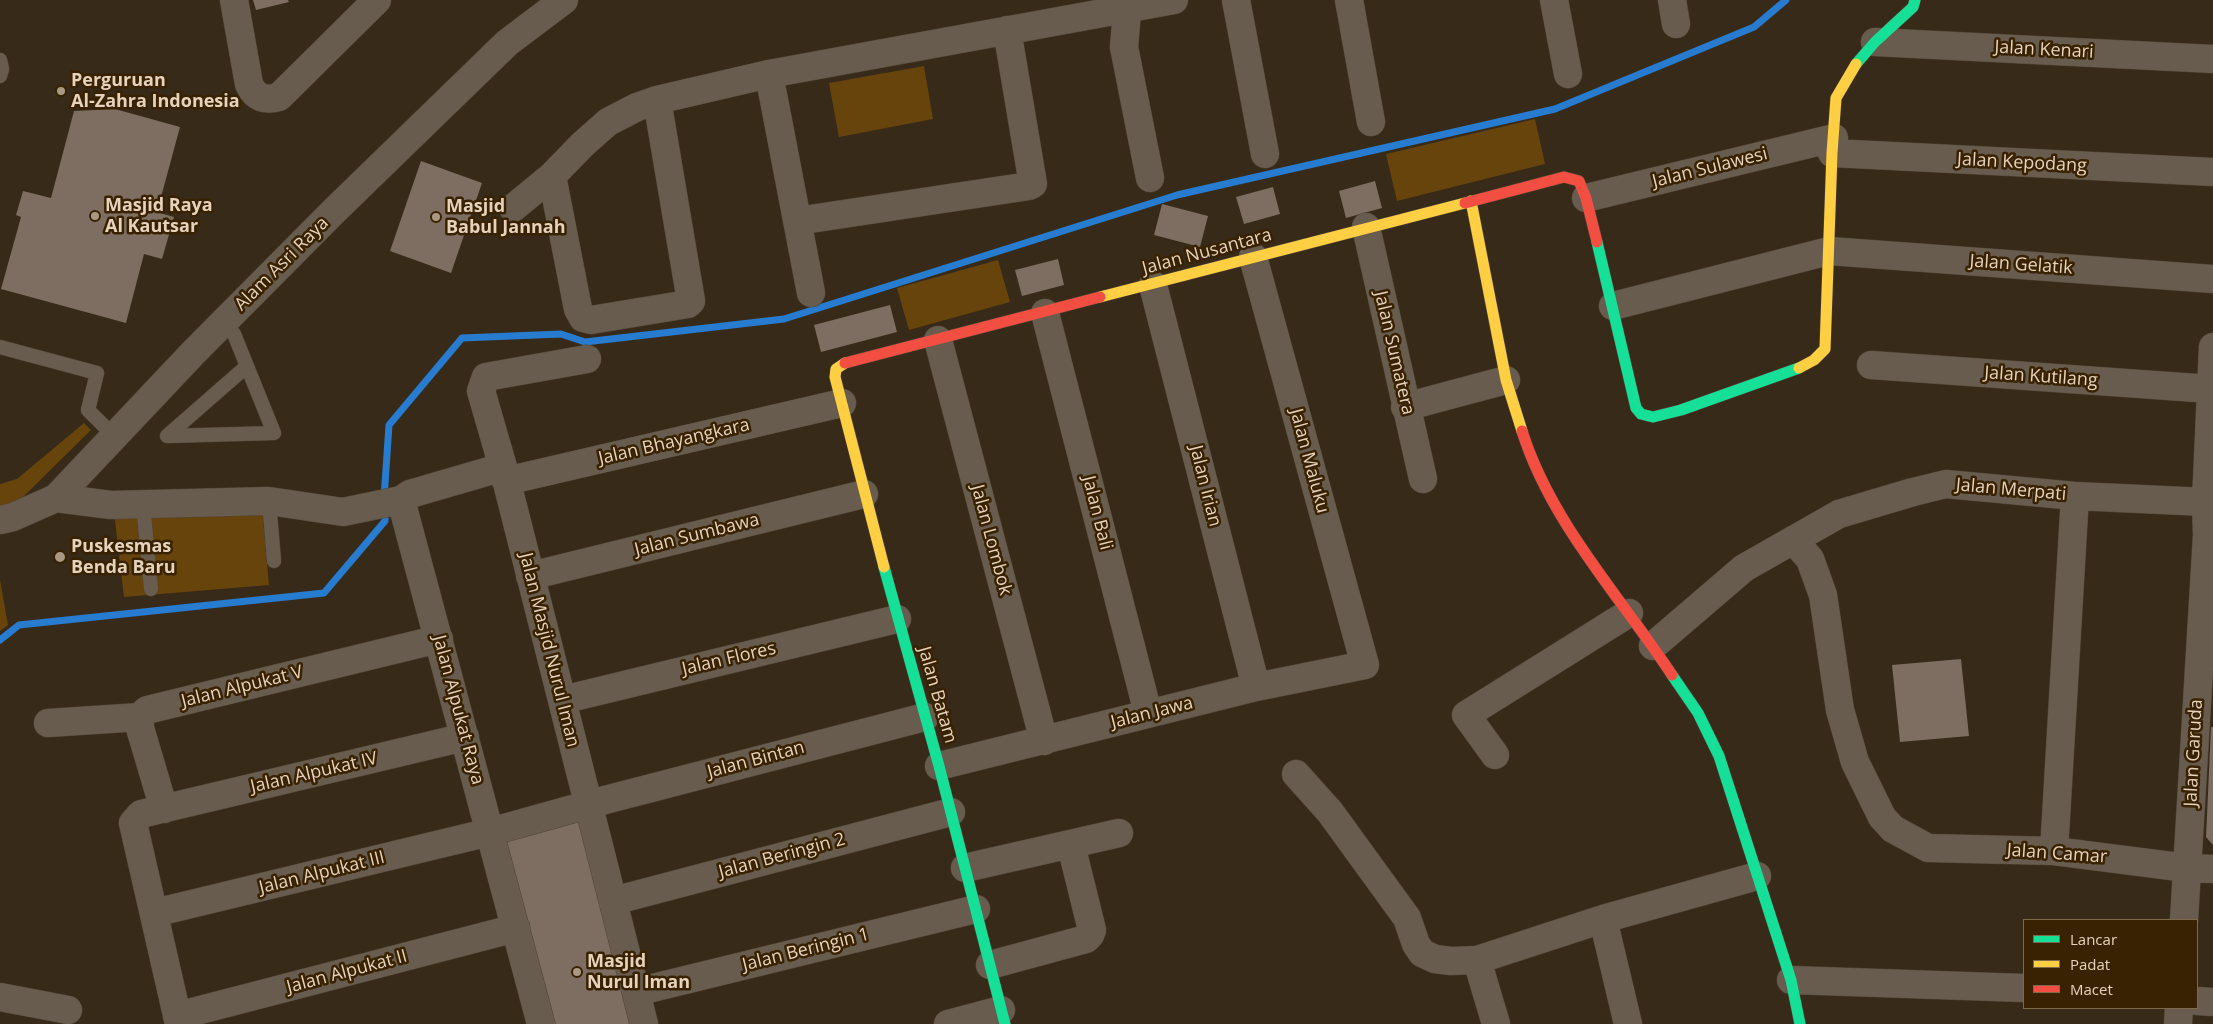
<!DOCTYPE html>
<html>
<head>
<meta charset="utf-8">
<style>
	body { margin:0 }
	#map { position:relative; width:2213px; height:1024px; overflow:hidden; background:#372a18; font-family:"Open Sans",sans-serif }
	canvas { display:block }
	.legend { position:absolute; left:2023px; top:919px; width:175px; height:90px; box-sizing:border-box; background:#392201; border:1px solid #7e694c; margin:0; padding:6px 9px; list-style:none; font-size:15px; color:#e6d3bd }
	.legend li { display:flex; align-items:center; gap:10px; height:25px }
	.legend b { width:25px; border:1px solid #7e694c }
</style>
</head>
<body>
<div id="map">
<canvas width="2213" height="1024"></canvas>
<ul class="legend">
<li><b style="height:6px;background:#16e098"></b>Lancar</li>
<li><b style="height:6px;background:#ffcf43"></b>Padat</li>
<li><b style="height:6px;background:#f24e42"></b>Macet</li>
</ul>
</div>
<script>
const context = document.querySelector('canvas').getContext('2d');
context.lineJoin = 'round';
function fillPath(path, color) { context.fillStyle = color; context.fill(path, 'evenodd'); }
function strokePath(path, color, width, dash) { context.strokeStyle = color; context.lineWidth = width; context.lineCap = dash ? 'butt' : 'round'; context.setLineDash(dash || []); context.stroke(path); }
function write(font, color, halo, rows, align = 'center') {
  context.font = font + ' "Open Sans",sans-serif'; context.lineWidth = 5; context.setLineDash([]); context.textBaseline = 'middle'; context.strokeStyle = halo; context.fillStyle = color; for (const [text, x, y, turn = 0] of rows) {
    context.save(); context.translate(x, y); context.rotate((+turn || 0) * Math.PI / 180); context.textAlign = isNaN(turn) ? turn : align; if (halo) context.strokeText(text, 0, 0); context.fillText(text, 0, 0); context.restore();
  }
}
fillPath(new Path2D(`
	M924,66L933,119L839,137L829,83Z
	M1535,119L1545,164L1397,201L1386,154Z
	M998,260L1010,302L909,330L897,288Z
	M84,423L91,430L23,497L0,508V484L17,479Z
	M262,508L269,585L124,597L114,512Z
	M0,580L8,625L0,631Z`), '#67440c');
strokePath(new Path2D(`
	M384,498L389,425L462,338L561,334L585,342L784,319L1177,195L1555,109L1754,27L1786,0
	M0,640L19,625L324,593L385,521V509`), '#277ccf', 7);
fillPath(new Path2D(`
	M253,0H288L289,2L256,10Z
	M115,109L180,127L157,212L174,217L162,259L144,254L126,323L1,289L21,217L16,215L23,191L51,198L74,111Z
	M421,161L482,183L451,273L390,251Z
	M1375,181L1382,208L1346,218L1339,191Z
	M1273,187L1280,214L1244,224L1236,197Z
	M1162,204L1208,216L1200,247L1154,235Z
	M1058,259L1064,285L1022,296L1015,270Z
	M890,305L897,332L821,352L814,325Z
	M1961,659L1969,736L1900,742L1892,665Z
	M2211,727H2213V845L2206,837Z
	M580,816L632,1024H548L500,838Z`), '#7d6e61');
const lane = new Path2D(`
	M0,60L2,69L0,76
	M223,323L234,334L274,433L167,436L247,366
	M0,347L97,373L88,410L114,436
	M269,501L274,561
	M143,504L151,589`);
const street = new Path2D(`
	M234,0L249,84C255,98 265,101 279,97L377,0
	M1128,0L1124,47L1150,178
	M1236,0L1265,154
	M1349,0L1371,122
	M1554,0L1568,74
	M1672,0L1676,24
	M1875,42L2213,59
	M769,74L811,293
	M1832,153L2213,172
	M552,176L578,309L583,318L591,320L688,304L691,301L690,295L657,100
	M1586,198L1834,138
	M513,208L552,176L582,145L608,122L637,107L657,100L769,74L1174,0
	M797,221L1029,186L1033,184L1007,30
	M1366,227L1423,479
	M1153,285L1256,687
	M1613,306L1829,251L2213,279
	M1045,313L1148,713
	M938,340L1044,741
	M587,359L486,377L481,391L503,467L644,1024
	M1871,365L2211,389
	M1405,407L1506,380
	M503,467L410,494L401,500L541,1024
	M506,481L842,403
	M56,498L111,505L269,501L343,512L401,500
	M0,520L13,517L56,498L194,352L334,211L507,43L564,0
	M1793,540L1810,559L1823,595L1840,710L1855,762L1882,817L1893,829L1928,848L2054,851L2187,868L2213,869
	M530,576L864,494
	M1653,646L1744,568L1839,514L1913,492L1946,484L2075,496L2206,502
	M562,700L897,619
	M48,723L140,717
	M1495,755L1466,715L1629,613
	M939,766L1256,687L1365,665L1253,257
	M1296,774L1330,812L1407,918L1416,944L1422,953L1435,959L1451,961L1477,960L1603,919L1757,876
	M164,809L140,728V717L147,710L439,639
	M2054,851L2075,496
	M965,868L1119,833
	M613,901L951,812
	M154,913L490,832L605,800L925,717
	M1603,919L1628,1024
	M2184,920L2207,535L2206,502L2213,347
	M1477,960L1496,1024
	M990,965L1086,939L1090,935L1092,930L1071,845
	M1791,980L2024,988
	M636,992L976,909
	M0,997L68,1010
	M2197,1001L2213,1002
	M177,1016L516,928
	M179,1024L133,823L141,814L465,737
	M948,1024L1001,1010
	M2178,1024L2179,1008`);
const fast = new Path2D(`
	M1856,64L1875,42L1913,7L1915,0
	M1597,242L1636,408L1641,414L1653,417L1681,410L1799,368
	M884,567L939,766L1005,1024
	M1672,675L1698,713L1719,756L1791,980L1800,1024`);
const slow = new Path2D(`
	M1471,201L1506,380L1522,431
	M1100,297L1465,203
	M845,363L836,369L835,377L884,567
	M1799,368L1814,360L1825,349L1832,153L1836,98L1856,64`);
const jam = new Path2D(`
	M1465,203L1564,177L1579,181L1586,198L1597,242
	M845,363L1100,297
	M1522,431C1551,523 1620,596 1672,675`);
strokePath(lane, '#514638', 15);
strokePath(street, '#514638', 29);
strokePath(fast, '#514638', 12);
strokePath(slow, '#514638', 12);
strokePath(jam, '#514638', 12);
strokePath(lane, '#675c4d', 14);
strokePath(street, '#675c4d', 28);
strokePath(fast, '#16e098', 11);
strokePath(slow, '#ffcf43', 11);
strokePath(jam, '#f24e42', 11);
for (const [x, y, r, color] of [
	[61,91,5,"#a99883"],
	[95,216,5,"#a99883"],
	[436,217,5,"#a99883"],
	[60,557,6,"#a99883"],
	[577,972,5,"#a99883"]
]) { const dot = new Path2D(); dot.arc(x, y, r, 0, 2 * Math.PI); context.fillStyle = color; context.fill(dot); strokePath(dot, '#392201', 2); }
write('18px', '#e6d3bd', '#392201', [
	["Jalan Kenari",2044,50,3],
	["Jalan Kepodang",2022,163,3],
	["Jalan Sulawesi",1710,168,-14],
	["Jalan Nusantara",1207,252,-15],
	["Alam Asri Raya",282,264,-45],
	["Jalan Gelatik",2021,265,4],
	["Jalan Sumatera",1394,353,77],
	["Jalan Kutilang",2041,377,4],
	["Jalan Bhayangkara",674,442,-13],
	["Jalan Maluku",1309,461,75],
	["Jalan Irian",1205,486,76],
	["Jalan Merpati",2011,490,5],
	["Jalan Bali",1097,513,76],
	["Jalan Sumbawa",697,535,-14],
	["Jalan Lombok",991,540,75],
	["Jalan Masjid Nurul Iman",549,650,76],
	["Jalan Flores",729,659,-13],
	["Jalan Alpukat V",242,687,-14],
	["Jalan Batam",937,695,74],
	["Jalan Alpukat Raya",458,710,75],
	["Jalan Jawa",1152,713,-14],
	["Jalan Garuda",2194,753,-87],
	["Jalan Bintan",756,760,-15],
	["Jalan Alpukat IV",314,773,-13],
	["Jalan Camar",2057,854,4],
	["Jalan Beringin 2",782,856,-15],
	["Jalan Alpukat III",322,873,-14],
	["Jalan Beringin 1",806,950,-14],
	["Jalan Alpukat II",347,972,-15]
]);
write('bold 18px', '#e6d3bd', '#392201', [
	["Perguruan",71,81],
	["Al-Zahra Indonesia",71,102],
	["Masjid Raya",105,206],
	["Al Kautsar",105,227],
	["Masjid",446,207],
	["Babul Jannah",446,228],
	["Puskesmas",71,547],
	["Benda Baru",71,568],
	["Masjid",587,962],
	["Nurul Iman",587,983]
], 'left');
</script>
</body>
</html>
